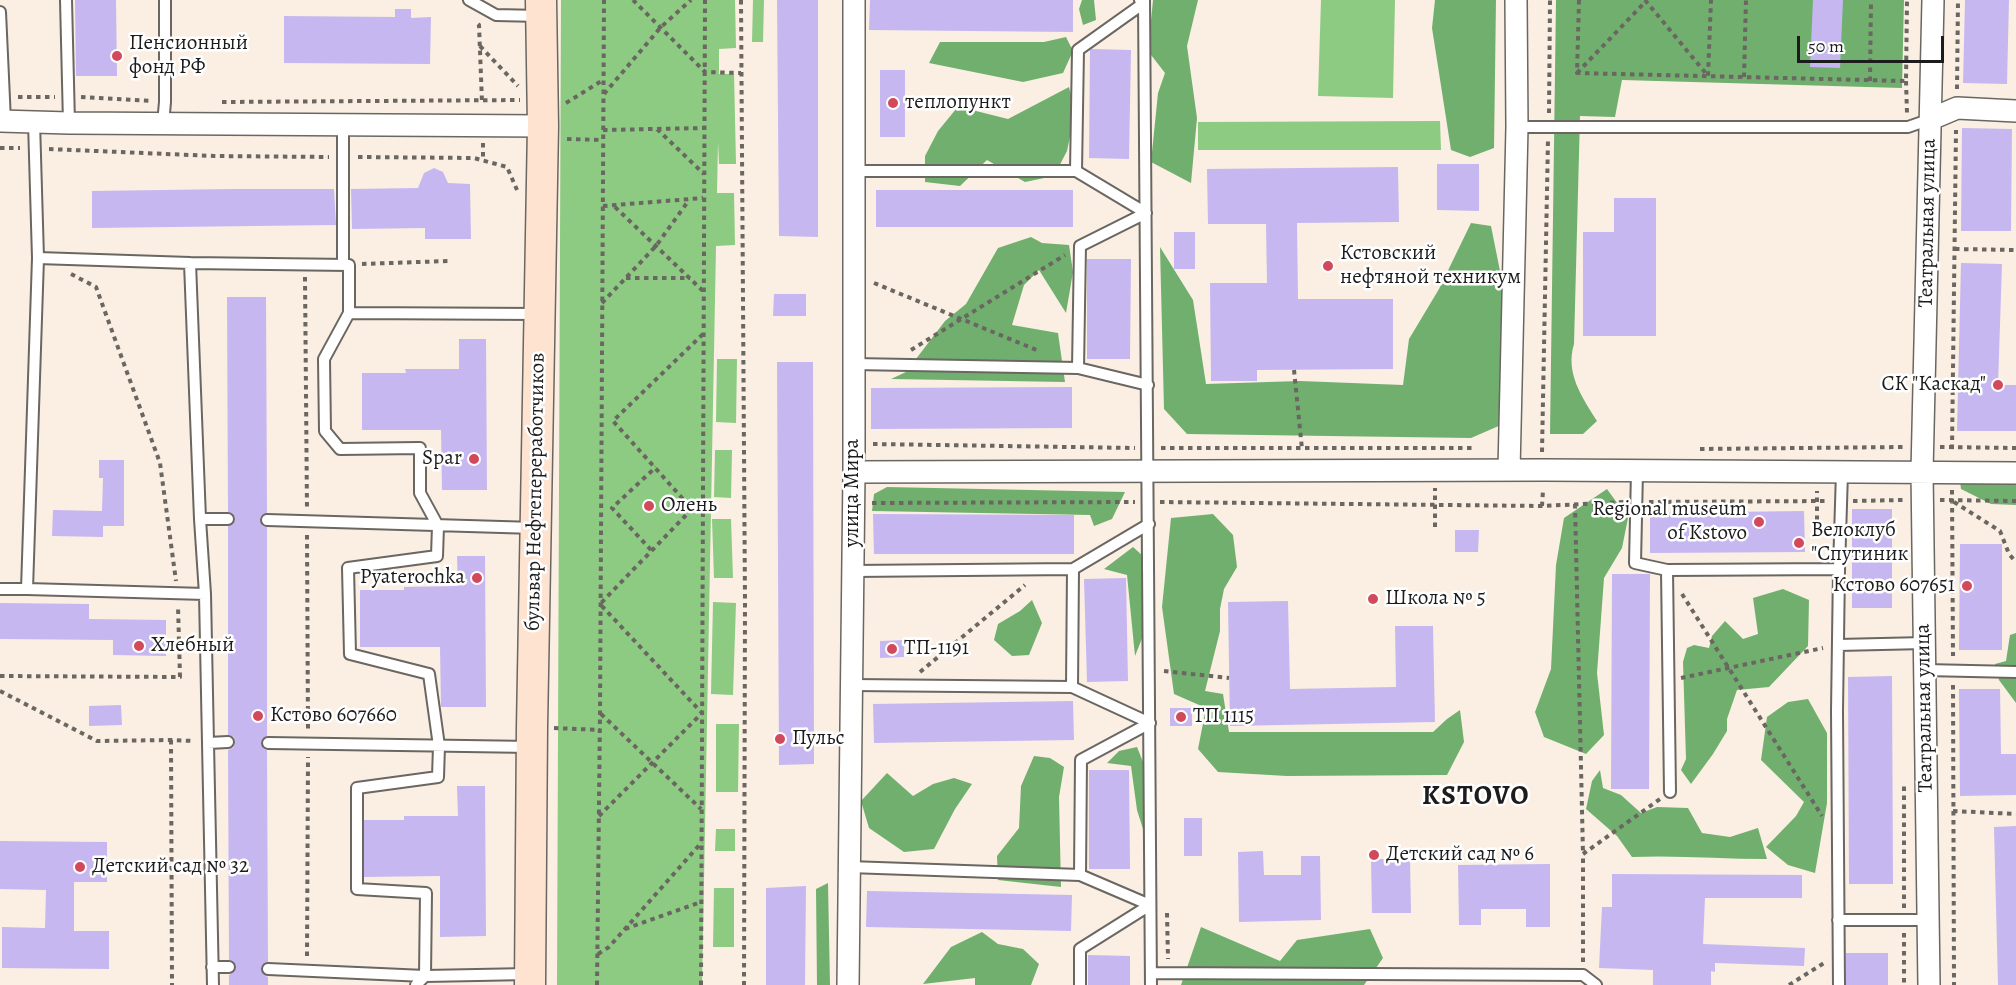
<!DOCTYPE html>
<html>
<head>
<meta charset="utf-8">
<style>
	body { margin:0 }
	#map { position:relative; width:2016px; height:985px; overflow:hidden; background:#faefe2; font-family:Alegreya,serif }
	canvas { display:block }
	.scale { position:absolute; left:1797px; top:36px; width:147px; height:27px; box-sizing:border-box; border:3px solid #1c1c1c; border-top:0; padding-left:8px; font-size:18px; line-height:21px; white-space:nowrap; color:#1c1c1c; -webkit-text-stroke:4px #fff; paint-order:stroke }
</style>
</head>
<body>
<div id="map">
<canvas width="2016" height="985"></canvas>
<div class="scale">50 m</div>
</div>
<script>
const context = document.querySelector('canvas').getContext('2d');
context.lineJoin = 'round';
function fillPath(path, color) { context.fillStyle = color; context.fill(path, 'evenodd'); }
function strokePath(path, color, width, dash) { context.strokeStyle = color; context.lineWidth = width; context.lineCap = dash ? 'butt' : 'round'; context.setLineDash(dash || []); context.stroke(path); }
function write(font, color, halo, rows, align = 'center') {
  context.font = font + ' Alegreya,serif'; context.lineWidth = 5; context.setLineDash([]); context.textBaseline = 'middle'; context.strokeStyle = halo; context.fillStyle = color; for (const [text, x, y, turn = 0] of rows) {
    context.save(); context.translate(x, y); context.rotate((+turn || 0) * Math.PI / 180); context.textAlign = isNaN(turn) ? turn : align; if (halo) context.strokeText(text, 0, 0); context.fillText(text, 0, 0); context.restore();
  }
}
fillPath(new Path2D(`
	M561,0H735L736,48L719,49V74H734L736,164H719L718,142L717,193H734L735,245L716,246L702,985H557Z
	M753,0H764L763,42H752Z
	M1321,0H1395L1393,98L1318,96Z
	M1440,121L1441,150H1198V122Z
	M717,359H737L736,423L716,422Z
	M715,450H732L731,498L714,497Z
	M712,519H731L733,578H714Z
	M713,602L736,603L733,695L711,694Z
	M716,724H739L738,792H716Z
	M716,829H735V851H715Z
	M714,888H734V947H713Z`), '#8ccb81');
fillPath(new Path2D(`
	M1082,0H1094L1096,20L1083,25L1079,9Z
	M1153,0H1198L1187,46L1197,118L1191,183L1151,162L1158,93L1165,73L1148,51Z
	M1435,0H1496L1494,148L1470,157L1451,150L1432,28Z
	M1556,0H1904L1902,88L1622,80L1615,117L1580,116L1574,344C1565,373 1582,397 1597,421L1583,434H1550Z
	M1066,37L1073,51L1063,73L1023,82L929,63L940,42H1044Z
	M1069,87L1075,112L1067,151L1054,176L1025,182L987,160L960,186L925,182V156L938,131L961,103L976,111L1008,119Z
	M1471,223L1491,226L1506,301L1501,425L1471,438L1187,434L1164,409L1160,247L1193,300L1206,384L1300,381L1403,385L1409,339L1439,289Z
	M1031,237L1042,243L1069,245L1073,272L1066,313L1039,270L1024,285L1012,325L1058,333L1065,382L891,379L906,372L945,321L966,304L998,248Z
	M2016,478V505L1991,504L1961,489L1960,481Z
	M887,487L1125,492L1112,519L1094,526L1090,515L872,511L874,494Z
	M1607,489L1628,518L1622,548L1604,578L1597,673L1604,735L1586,754L1544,737L1535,712L1551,669L1556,565L1564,518Z
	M1213,514L1233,535L1237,567L1224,589L1220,609V631L1205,691L1223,694L1229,732H1433L1447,719L1460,710L1464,742L1447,775L1287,776L1218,772L1198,749L1206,708L1174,694L1162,607L1171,518Z
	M1133,547L1143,556V636L1135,656L1127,575L1104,569Z
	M1783,589L1809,600L1808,646L1769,687L1737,690L1727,719V731L1713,754L1691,784L1681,770L1686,759L1683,662L1687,648L1694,645L1709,648L1712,636L1725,621L1743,639L1758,634L1753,598Z
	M1032,600L1042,623L1029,655L1012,656L994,640L998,624L1020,611Z
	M2016,633V703L1999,680L1995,664L2006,661L2010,635Z
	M1808,699L1827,733V803L1815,873L1788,865L1766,847L1796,816L1804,802L1761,760L1767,717L1788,702Z
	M1137,747L1145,767L1147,830L1143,829L1137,810L1131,766L1107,763L1119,751Z
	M1034,756L1050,758L1064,767L1059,797L1061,887L998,880L997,856L1019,828L1021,786Z
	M1600,770L1603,788L1621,795L1641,813L1657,807L1688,808L1702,833L1730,837L1758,828L1767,859C1721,859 1677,855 1632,857L1617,836L1586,809L1592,781Z
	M887,773L913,796L933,784L954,778L972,784L955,809L934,849L904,852L869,828L861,801Z
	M828,883L830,985H817L816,889Z
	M1201,927L1280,961L1297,940L1370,929L1383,958L1364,985H1181Z
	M982,932L998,944L1023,949L1039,964L1031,985H975V978L923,984L951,947Z`), '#71af6f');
fillPath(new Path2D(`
	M75,0H116L117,76H76Z
	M777,0H818V237L779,236Z
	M870,0H1073V32L869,30Z
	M1813,0H1843L1840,68L1810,67Z
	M1965,0H2009L2007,84L1963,83Z
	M395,9H411V18L431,17L430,64L284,63V16L395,17Z
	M1092,49L1131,50L1129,159L1089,158L1090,50Z
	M880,70H905V137H880Z
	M1962,128L2012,129L2011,231H1961Z
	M1437,164H1479V211L1437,210Z
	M1398,167L1399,222L1297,223L1298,299H1393V369L1257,370V381H1211L1210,283H1267L1266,224H1208L1207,169Z
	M434,168L443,172L448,183L470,184L471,239H425V228L352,229L351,189L418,188L424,173Z
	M232,189H334L336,225L92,228V191Z
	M876,190H1073V227H876Z
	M1614,198H1656V336H1583V232H1614Z
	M1174,232H1195V269H1174Z
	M1087,259H1131L1130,359H1087Z
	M1961,263L2002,264L1998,385H2016V431H1957Z
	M774,294H806V316H773Z
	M227,297H266L267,513L261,516L260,520L263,526L267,527V736L262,739L261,743L264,749L267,750L268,962L262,965L261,969L264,975L268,977V985H229V975L235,971L236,966L233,961L229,960L228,750L233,748L235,742L234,737L228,735V526L234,523L235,518L232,513L228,512Z
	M459,339H486L487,490H442L441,430H362V373H406L405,369H459Z
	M777,362H813L814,764L779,765Z
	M1072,387V428L871,429V388Z
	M99,460H124V526H103V537L52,536L53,510L102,511L103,478H99Z
	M1852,509H1892V608H1852Z
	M1804,511L1805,552L1650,553V513Z
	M873,514L1074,515V554H874Z
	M1455,530H1479L1478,552H1455Z
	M1960,544H2002V650H1959Z
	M457,556H485L486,707H441L440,647H360V590H404V587L458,586Z
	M1612,574H1650L1649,789H1611Z
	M1126,578L1128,681L1087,682L1084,579Z
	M1288,601L1290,689L1396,687L1395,626H1433L1435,722L1230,726L1228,602Z
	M0,603L89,604V619L166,620V656L113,655V640L0,639Z
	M904,640V657L880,658V641Z
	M1892,676L1893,884H1849L1848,677Z
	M1959,689H2000L2001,754H2016V795L1960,796Z
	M1073,701L1074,740L874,743L873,704Z
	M121,705L122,725L89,726V706Z
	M1170,708H1192V726H1170Z
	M1089,770H1129L1130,869H1089Z
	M457,786H485L486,936L440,937V876L364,877V820H404V816H458Z
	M1184,818H1202V856H1184Z
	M2016,826V985H1998L1994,827Z
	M0,841L107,842V882H74V931H109V969L2,968V927L45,928L46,890L0,889Z
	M1263,851L1264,875H1301V856H1320L1321,920L1239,922L1238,852Z
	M1371,859H1410L1411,913H1372Z
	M1550,864V927H1526V909H1481V925H1459L1458,865Z
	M1612,874L1802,875V898H1705L1703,944L1805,948L1804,966L1715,963V972L1711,971V985H1653V970L1599,968L1602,907H1612Z
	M806,886L805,985H766V888Z
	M867,891L1072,895L1071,931L866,927Z
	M1846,953H1888V985H1846Z
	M1088,955L1130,956V985H1088Z`), '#c6b7f0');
const lane = new Path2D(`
	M66,0L69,123
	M469,0L496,15L540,16
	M1140,0L1144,3L1078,50L1076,171L1146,213L1080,246L1078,368L1148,385
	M1144,0L1151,985
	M0,12L5,121
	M34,122L38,258L27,589L205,594
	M163,124L165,102V0
	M1517,127H1908L1931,119
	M854,171H1076
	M38,258L190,263L200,519
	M190,263L349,265V313L324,359L325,431L340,449L420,448V493L438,526L437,556L348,568L350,654L429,674L439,746L438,777L357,788V889L426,893L425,976L268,969
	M343,265V125
	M349,313L539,314
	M854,364L1078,368
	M1637,471L1635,563L1667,570L1670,792
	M228,519H200L205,594L208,743L228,742
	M267,520L535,528
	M1667,570L1839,569L1842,472
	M853,571L1073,569
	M0,589H27
	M1838,645L1925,643
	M1925,670L2016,672
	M851,685L1072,687L1150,723
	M1072,687L1073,569L1149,524
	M208,743L213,985
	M268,743L531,747
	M849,867L1080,875L1150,905L1080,949V985
	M1080,875L1081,760L1150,723
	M1838,920H1928
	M212,967H229
	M1151,973L1583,975L1596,985
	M416,985L425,976L529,974
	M1839,985L1837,711L1839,569`);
const street = new Path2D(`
	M1931,119L1957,108L2016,111
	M0,121L69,123L543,126
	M1509,470L1517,127L1516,0
	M854,472L1544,470L2016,473
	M848,985L854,472V0
	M1929,985L1922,472L1933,0`);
const secondary = new Path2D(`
	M530,985L532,727L543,126L541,0`);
strokePath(lane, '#6a6661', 14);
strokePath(street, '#6a6661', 24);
strokePath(secondary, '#6a6661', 33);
strokePath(new Path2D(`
	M633,0L705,72L741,73
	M741,0L745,602L744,985
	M1579,0L1577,73L1906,81L1907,0
	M1645,0L1708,76L1711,0
	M478,24L479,25L482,102
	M480,46L518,86
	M1577,73L1646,1
	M1744,77L1746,0
	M1870,81L1871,0
	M1906,81L1907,113
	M1957,89L1958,0
	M604,94L661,27L691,0
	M18,97H55
	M81,97L151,101
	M222,102L520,100
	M566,103L603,80
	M1549,113L1550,0
	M657,129L704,174
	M603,130L705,128
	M567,139L603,140
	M483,143V160
	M0,148H20
	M49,149L214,156L329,157
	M358,157L474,158L507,167L517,190
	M603,206L703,198
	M615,207L703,291
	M1955,249L2016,250
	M362,264L448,261
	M71,274L96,287L160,463L176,581
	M305,277L307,509
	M626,278H690
	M874,283L1039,351
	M602,303L656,246L689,200
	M911,350L1065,255
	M1294,370L1302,449
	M873,444L1135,448
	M1940,447L2016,448
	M1161,448H1474
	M1700,449L1903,447
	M1952,449L1956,130
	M1542,452L1548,139
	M1952,490L1953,656
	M1940,500L2016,501
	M1853,501L1903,500
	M1160,502L1542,506L1624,502
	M1649,502L1828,501
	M1954,502L2000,531L2009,554L2016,562
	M872,503L1135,502
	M1575,504L1583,854
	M1542,506L1543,490
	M1435,527V488
	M307,535L308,731
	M1817,538V491
	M651,550L612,508L656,467
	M1682,594L1822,816
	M1164,671L1229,678
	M920,672L1025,585
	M0,676L180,677L178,606
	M1681,678L1823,648
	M1953,685L1954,985
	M0,691L97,741L171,740L194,741
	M601,714L701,809
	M554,728L600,730
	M171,740L172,985
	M1953,811L2016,814
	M599,816L702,713L600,604L692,509L613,421L704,333
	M1904,908V786
	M1167,913L1168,959
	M625,929L701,902
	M1904,933V985
	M598,954L609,947L702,842
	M307,956L308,757
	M1583,962V854L1660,799
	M597,985L600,713L604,0
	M701,985L705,0
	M1789,985L1824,963`), '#6a6661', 4, [4.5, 4.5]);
strokePath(lane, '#fff', 10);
strokePath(street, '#fff', 21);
strokePath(secondary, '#fee3d1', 30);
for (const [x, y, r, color] of [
	[117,56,6,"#d1495b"],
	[893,103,6,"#d1495b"],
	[1328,266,6,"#d1495b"],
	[1998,385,6,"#d1495b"],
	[474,459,6,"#d1495b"],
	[649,506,6,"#d1495b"],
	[1759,522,6,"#d1495b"],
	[1799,543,6,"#d1495b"],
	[477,578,6,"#d1495b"],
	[1967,586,6,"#d1495b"],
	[1373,599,6,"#d1495b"],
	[139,646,6,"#d1495b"],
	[892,649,6,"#d1495b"],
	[258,716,6,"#d1495b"],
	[1181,717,6,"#d1495b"],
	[780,739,6,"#d1495b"],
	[1374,855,6,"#d1495b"],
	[80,867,6,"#d1495b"]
]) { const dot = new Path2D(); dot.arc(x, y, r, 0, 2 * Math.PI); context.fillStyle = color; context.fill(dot); strokePath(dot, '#fff', 2); }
write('21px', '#1c1c1c', '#fff', [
	["Пенсионный",129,44],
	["фонд РФ",129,68],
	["теплопункт",905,103],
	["Кстовский",1340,254],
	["нефтяной техникум",1340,278],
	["СК \"Каскад\"",1986,385,"right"],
	["Spar",462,459,"right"],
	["Олень",661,506],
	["Regional museum",1747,510,"right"],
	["of Kstovo",1747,534,"right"],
	["Велоклуб",1811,531],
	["\"Спутиник",1811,555],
	["Pyaterochka",465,578,"right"],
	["Кстово 607651",1955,586,"right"],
	["Школа № 5",1385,599],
	["Хлебный",151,646],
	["ТП-1191",904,649],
	["Кстово 607660",270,716],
	["ТП 1115",1193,717],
	["Пульс",792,739],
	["Детский сад № 6",1386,855],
	["Детский сад № 32",92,867]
], 'left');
write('21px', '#1c1c1c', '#fff', [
	["Театральная улица",1928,223,-89],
	["бульвар Нефтепереработчиков",536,492,-89],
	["улица Мира",853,493,-90],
	["Театральная улица",1925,708,-91]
]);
context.letterSpacing = '1.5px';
write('bold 27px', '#1c1c1c', '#fff', [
	["KSTOVO",1476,797]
]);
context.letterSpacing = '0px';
</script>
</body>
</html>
